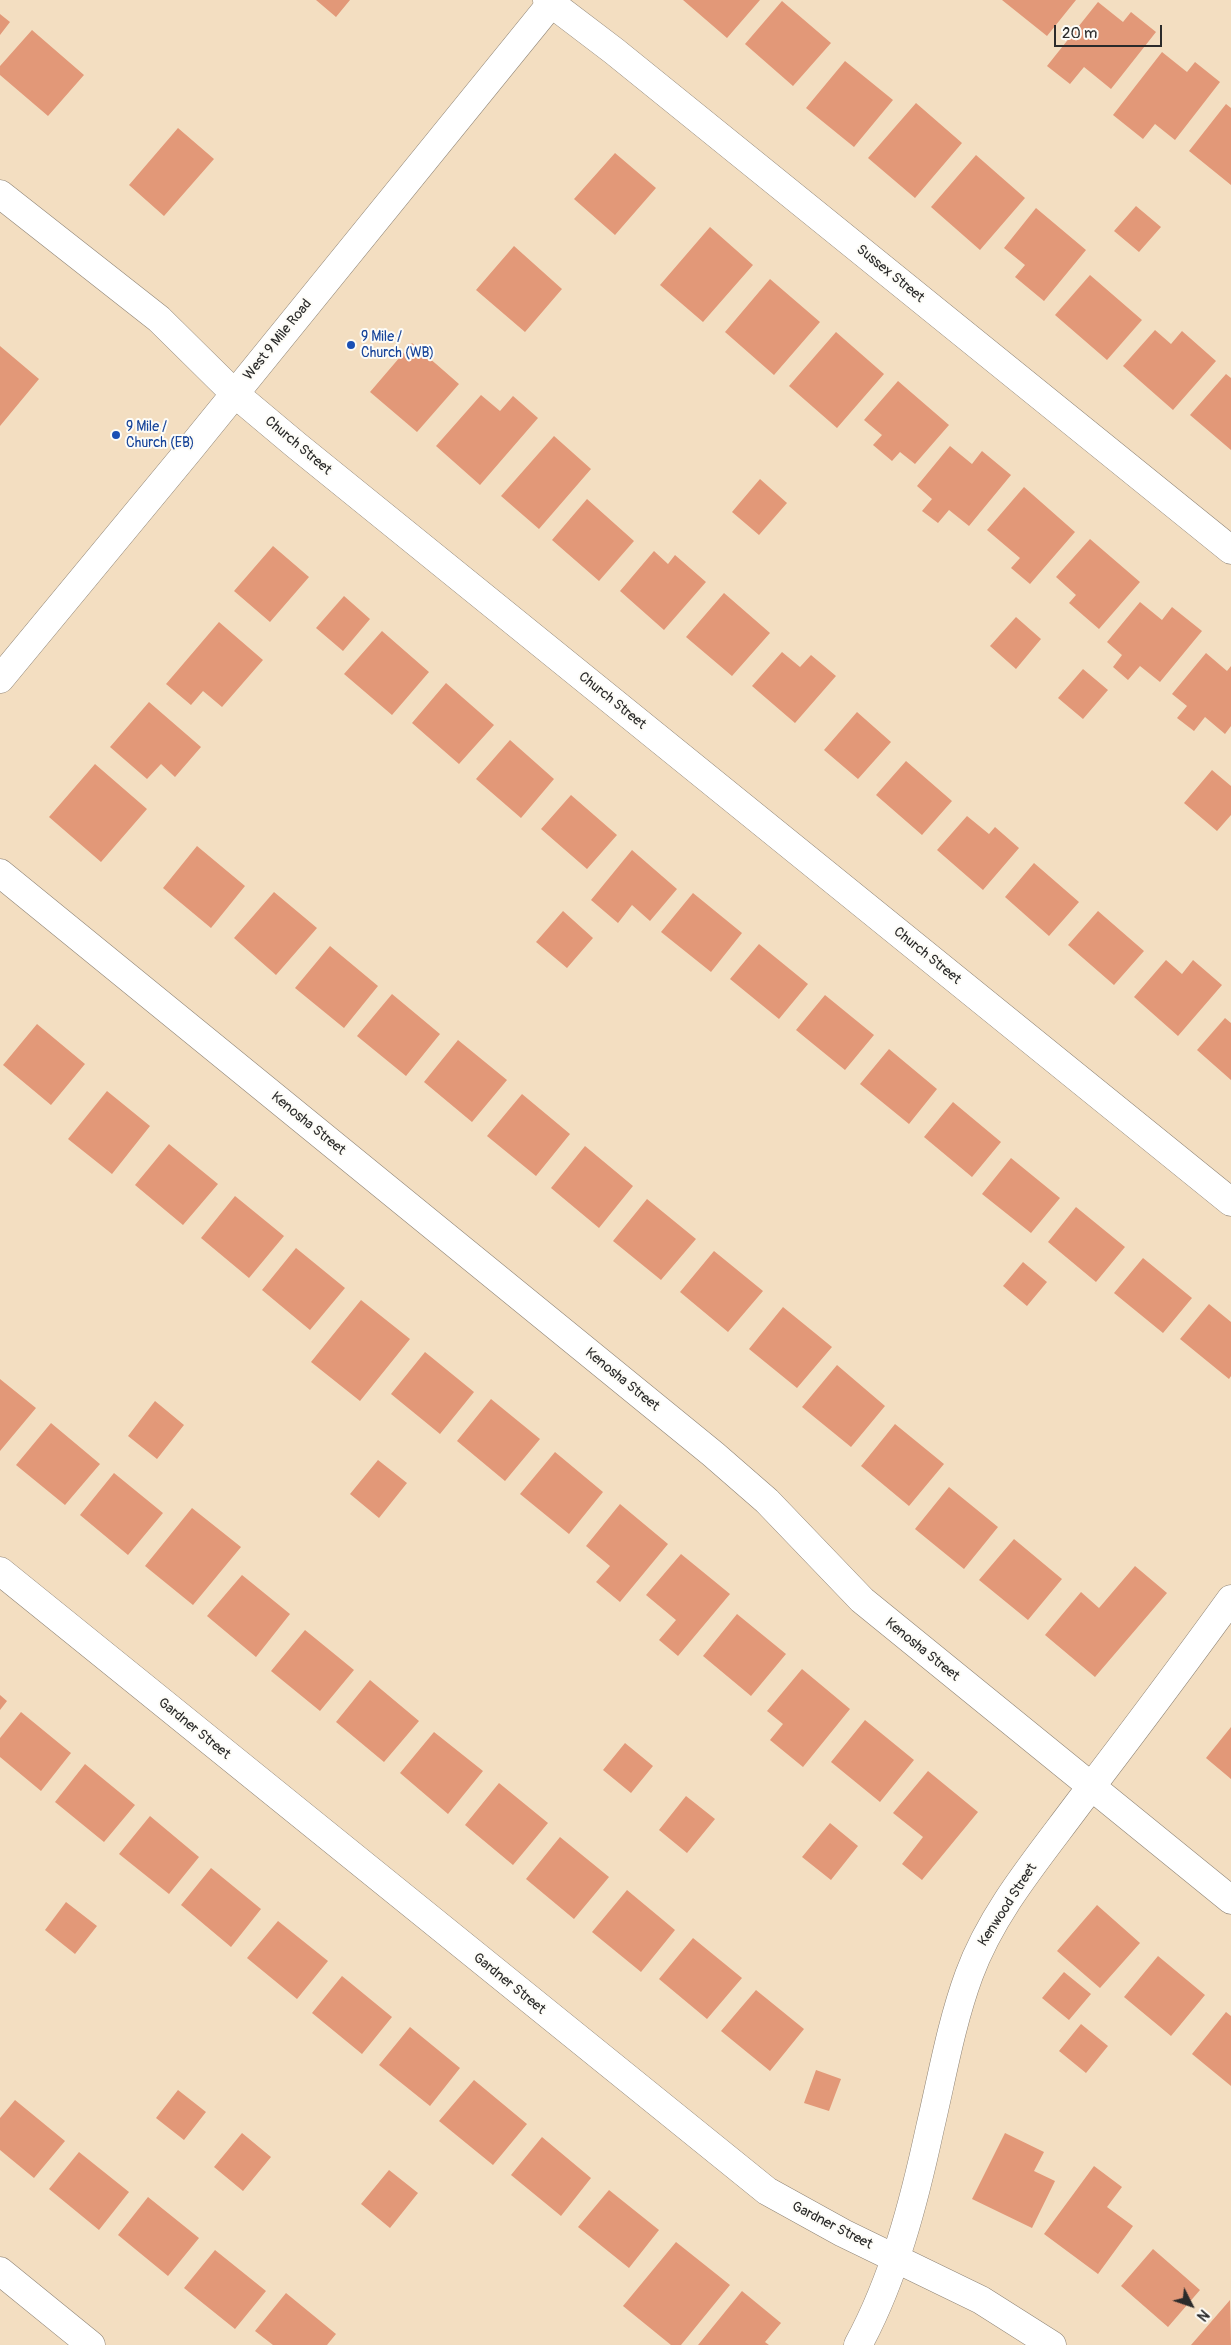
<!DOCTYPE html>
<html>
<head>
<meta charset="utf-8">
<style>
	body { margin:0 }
	#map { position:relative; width:1231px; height:2345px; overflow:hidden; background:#f3dec1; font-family:Pangolin,sans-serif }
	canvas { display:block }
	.north { position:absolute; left:1166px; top:2280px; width:50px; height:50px; -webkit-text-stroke:4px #fdfcf7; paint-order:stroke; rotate:131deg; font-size:14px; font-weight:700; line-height:20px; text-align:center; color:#2b2b2b }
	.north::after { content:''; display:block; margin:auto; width:18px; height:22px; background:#2b2b2b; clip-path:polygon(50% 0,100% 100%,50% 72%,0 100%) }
	.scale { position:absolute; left:1054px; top:25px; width:108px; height:22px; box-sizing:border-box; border:2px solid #2b2b2b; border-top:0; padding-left:6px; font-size:15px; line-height:18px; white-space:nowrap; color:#2b2b2b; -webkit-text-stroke:4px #fdfcf7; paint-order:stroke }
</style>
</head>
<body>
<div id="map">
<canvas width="1231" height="2345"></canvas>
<div class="north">N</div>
<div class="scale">20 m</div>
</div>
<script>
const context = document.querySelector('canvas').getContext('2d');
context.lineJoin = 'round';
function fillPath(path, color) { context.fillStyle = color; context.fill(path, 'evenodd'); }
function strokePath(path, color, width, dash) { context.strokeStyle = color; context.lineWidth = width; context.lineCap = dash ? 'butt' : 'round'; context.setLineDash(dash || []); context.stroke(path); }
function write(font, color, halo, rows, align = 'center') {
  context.font = font + ' Pangolin,sans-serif'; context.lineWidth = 4; context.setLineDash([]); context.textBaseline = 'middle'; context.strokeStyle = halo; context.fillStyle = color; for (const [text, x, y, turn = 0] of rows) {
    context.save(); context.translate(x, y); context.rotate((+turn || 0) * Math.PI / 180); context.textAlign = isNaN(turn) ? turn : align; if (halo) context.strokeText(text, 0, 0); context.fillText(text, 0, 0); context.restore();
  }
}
fillPath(new Path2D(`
	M316,0H350L336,17Z
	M683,0H760L727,38Z
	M1002,0H1076L1047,36Z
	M782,1L831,43L793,86L745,44Z
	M1098,2L1123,22L1131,12L1156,32L1111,89L1084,67L1070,84L1047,66Z
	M0,14L10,22L0,35Z
	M32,30L84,75L48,116L0,75V66Z
	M1162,52L1187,72L1195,62L1220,82L1175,140L1155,124L1143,139L1113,115Z
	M845,61L893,100L854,147L806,108Z
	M916,103L962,143L915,198L868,158Z
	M1226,104L1231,108V185L1189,151Z
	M178,128L214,159L164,216L129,185Z
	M615,153L656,188L615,235L574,199Z
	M976,155L1025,198L980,250L931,207Z
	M1136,206L1161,227L1139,252L1114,231Z
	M1036,208L1086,250L1044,301L1015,277L1025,265L1004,248Z
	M710,227L753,265L703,322L660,285Z
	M514,246L562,289L525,332L476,290Z
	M1090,275L1142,320L1107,360L1055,315Z
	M770,279L820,322L774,375L725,332Z
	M1155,330L1171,344L1182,331L1216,361L1173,410L1123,366Z
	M836,332L884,374L837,428L789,386Z
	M412,343L459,384L417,432L370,392Z
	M0,346L39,379L0,426Z
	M1226,374L1231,378V450L1190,415Z
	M898,381L949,425L915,464L900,452L892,461L873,445L882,435L864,420Z
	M481,395L500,411L513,396L538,418L480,485L436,446Z
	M554,436L591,469L539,529L501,496Z
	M950,446L972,464L982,451L1011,475L969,526L949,510L938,523L922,511L932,499L917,486Z
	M760,479L787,503L759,535L732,512Z
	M1024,487L1075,532L1030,584L1011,568L1020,558L987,530Z
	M587,499L634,541L599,581L552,540Z
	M1090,539L1140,582L1099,629L1069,603L1076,595L1056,577Z
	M273,546L309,577L270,622L234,591Z
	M654,551L668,564L675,555L706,582L664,630L620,591Z
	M724,593L770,633L732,676L686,637Z
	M344,596L370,619L343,651L316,628Z
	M1140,602L1162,620L1172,607L1202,631L1160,682L1140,666L1128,680L1113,667L1122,655L1107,642Z
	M1016,617L1041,639L1016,669L990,646Z
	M219,622L263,660L222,707L203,691L191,705L166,684Z
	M382,631L429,672L392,715L344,674Z
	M782,652L800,667L811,655L836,676L795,723L752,686Z
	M1206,653L1227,671L1231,666V726L1225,734L1205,717L1194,731L1177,718L1187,706L1172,694Z
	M1083,669L1108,690L1083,719L1058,698Z
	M446,683L494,725L459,764L412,723Z
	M149,702L201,747L175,777L161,764L147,779L110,747Z
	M857,712L891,742L858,779L824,750Z
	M510,740L554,779L521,818L476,779Z
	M906,761L952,801L922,835L876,795Z
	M95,764L147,809L101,862L49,817Z
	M1212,770L1231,786V815L1217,831L1184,803Z
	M571,795L617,835L587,869L541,829Z
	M967,816L989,834L995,827L1019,848L983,890L937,850Z
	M197,846L245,886L211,928L163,888Z
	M632,850L677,889L650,921L632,905L618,923L591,900Z
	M1034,863L1079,902L1049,936L1005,897Z
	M274,892L317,928L276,975L234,938Z
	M693,893L742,933L711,972L661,932Z
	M563,911L593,938L567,968L536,942Z
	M1098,911L1144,951L1114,985L1068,945Z
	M759,944L808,984L779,1019L730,979Z
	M330,946L378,986L344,1028L295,988Z
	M1166,960L1182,974L1193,960L1222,985L1178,1036L1134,997Z
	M392,994L440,1034L406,1076L357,1036Z
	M825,995L874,1035L845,1070L796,1030Z
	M1225,1018L1231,1023V1080L1197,1050Z
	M37,1024L85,1064L51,1105L3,1065Z
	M458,1040L507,1080L472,1122L424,1082Z
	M889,1049L937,1089L909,1124L860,1084Z
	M107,1091L150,1126L112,1174L68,1139Z
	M522,1094L570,1134L536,1176L487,1136Z
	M953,1102L1001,1142L972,1177L924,1137Z
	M169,1144L218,1184L183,1225L135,1185Z
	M585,1146L633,1186L599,1228L551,1188Z
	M1011,1158L1060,1198L1031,1233L982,1194Z
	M235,1196L284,1236L249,1278L201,1238Z
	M647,1199L696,1239L661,1280L613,1241Z
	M1076,1207L1125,1247L1096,1282L1048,1242Z
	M296,1248L345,1288L310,1330L262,1290Z
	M714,1251L763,1291L728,1332L680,1292Z
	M1143,1258L1192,1298L1163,1333L1114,1293Z
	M1023,1262L1047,1282L1027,1306L1003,1286Z
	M361,1300L410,1339L360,1401L311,1362Z
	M1209,1304L1231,1322V1376L1229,1379L1180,1339Z
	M783,1307L832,1347L797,1388L749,1349Z
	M425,1352L474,1392L440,1434L391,1394Z
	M837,1365L885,1406L851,1447L802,1407Z
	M0,1379L36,1408L0,1451Z
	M491,1399L540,1439L505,1481L457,1441Z
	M155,1401L184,1425L157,1459L128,1436Z
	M51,1423L100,1464L65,1505L16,1465Z
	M895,1424L944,1464L909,1506L861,1466Z
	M555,1452L603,1492L569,1534L520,1494Z
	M378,1460L407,1483L379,1518L350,1494Z
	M114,1473L163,1513L128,1555L80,1515Z
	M949,1487L998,1527L964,1569L915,1529Z
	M620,1504L668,1544L620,1602L596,1582L610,1566L586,1546Z
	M192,1508L241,1547L193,1605L145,1566Z
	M1014,1539L1062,1579L1028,1620L979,1580Z
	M681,1554L730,1594L678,1656L659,1640L676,1620L646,1595Z
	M1135,1566L1167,1593L1095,1677L1045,1635L1081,1592L1099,1608Z
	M242,1575L290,1614L256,1657L207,1616Z
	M737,1614L786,1654L751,1696L703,1656Z
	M305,1630L354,1670L320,1711L271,1671Z
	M802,1669L850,1709L803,1767L770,1740L783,1724L767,1711Z
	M370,1680L419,1721L384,1762L336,1722Z
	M0,1695L7,1701L0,1710Z
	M21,1712L71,1753L41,1791L0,1757V1738Z
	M865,1720L914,1760L880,1802L831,1762Z
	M1231,1727V1779L1206,1758Z
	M434,1732L483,1771L448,1814L400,1773Z
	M625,1743L653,1766L631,1793L603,1770Z
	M85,1764L135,1805L104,1842L55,1802Z
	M928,1771L978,1812L922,1880L902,1864L923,1837L893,1813Z
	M499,1783L548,1823L513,1865L465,1825Z
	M686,1796L715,1819L687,1853L659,1830Z
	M150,1816L199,1857L169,1894L119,1854Z
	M830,1823L858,1846L831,1880L802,1857Z
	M560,1837L609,1877L574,1919L526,1879Z
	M211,1868L261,1909L231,1947L181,1905Z
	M627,1890L675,1930L641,1972L592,1932Z
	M66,1902L97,1926L75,1954L45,1930Z
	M1097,1905L1140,1943L1100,1988L1057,1951Z
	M278,1921L328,1961L297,1999L247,1958Z
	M693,1938L742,1978L707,2019L659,1979Z
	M1158,1956L1205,1995L1171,2036L1124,1997Z
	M1064,1972L1091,1994L1069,2020L1042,1998Z
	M342,1976L392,2017L362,2054L312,2013Z
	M756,1990L804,2029L770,2071L721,2031Z
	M1226,2012L1231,2016V2086L1192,2054Z
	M1081,2024L1108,2046L1086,2073L1059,2051Z
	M410,2027L460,2068L430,2106L379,2065Z
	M816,2070L841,2079L829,2111L804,2103Z
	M474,2080L527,2124L493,2165L439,2121Z
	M178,2090L206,2112L184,2140L156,2118Z
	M15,2100L65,2141L34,2178L0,2150V2118Z
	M242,2133L271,2157L243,2191L214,2167Z
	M1005,2133L1044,2152L1034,2171L1055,2181L1032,2228L972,2199Z
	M542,2137L591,2178L561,2216L511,2175Z
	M79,2152L129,2192L99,2230L49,2189Z
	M1094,2166L1122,2187L1107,2207L1133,2226L1098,2274L1044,2234Z
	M389,2170L418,2193L390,2228L361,2204Z
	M609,2190L659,2230L629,2268L578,2227Z
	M148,2197L199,2238L168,2276L118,2235Z
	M676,2242L730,2285L681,2345H671L623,2306Z
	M1153,2249L1200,2290L1168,2327L1121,2286Z
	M215,2250L266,2291L235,2329L184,2288Z
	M742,2291L781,2323L765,2342L769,2345H698Z
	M286,2293L336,2334L327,2345H273L255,2331Z
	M1230,2300L1231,2345H1191Z`), '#e29878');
const minor = new Path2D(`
	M547,0L614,51L1231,550
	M0,194L159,319L234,393L296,445L1231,1202
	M0,873L713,1454L767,1501L862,1600L1231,1900
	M0,1571L767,2191L843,2233L981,2300L1052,2345
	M0,2271L91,2345
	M858,2345C894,2279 914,2202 930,2128C942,2077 951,2024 969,1975C992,1912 1038,1858 1078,1804C1130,1736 1181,1668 1231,1599`);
const major = new Path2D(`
	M0,679L190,449L554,0`);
strokePath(minor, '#8f8476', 29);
strokePath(major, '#8f8476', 29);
strokePath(minor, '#fff', 28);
strokePath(major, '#fff', 28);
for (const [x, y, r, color] of [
	[351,345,5,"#1a4fb4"],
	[116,435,5,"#1a4fb4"]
]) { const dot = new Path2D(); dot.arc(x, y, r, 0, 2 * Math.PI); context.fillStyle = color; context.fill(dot); strokePath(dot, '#fdfcf7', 2); }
write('14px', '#2b2b2b', '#fdfcf7', [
	["Sussex Street",890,274,39],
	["West 9 Mile Road",278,340,-51],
	["Church Street",298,446,40],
	["Church Street",612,701,39],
	["Church Street",927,956,39],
	["Kenosha Street",308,1124,39],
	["Kenosha Street",622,1380,39],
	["Kenosha Street",922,1650,39],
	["Gardner Street",194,1729,39],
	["Kenwood Street",1008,1905,-57],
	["Gardner Street",509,1984,39],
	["Gardner Street",832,2226,27]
]);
write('14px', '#164399', '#fdfcf7', [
	["9 Mile /",361,337],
	["Church (WB)",361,353],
	["9 Mile /",126,427],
	["Church (EB)",126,443]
], 'left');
</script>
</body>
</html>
